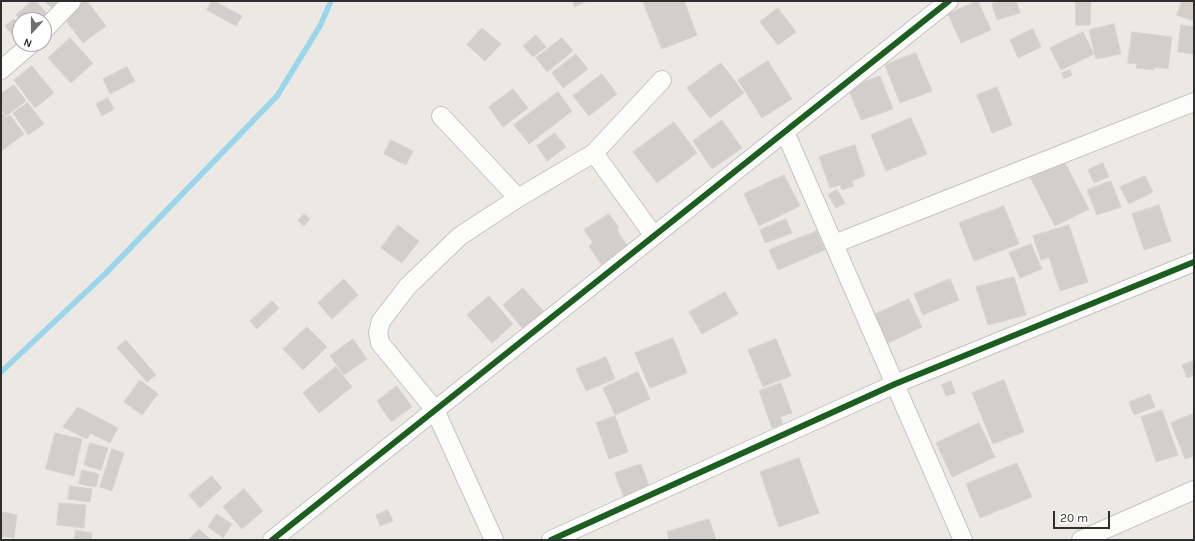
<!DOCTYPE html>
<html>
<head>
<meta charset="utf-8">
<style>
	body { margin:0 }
	#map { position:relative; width:1195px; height:541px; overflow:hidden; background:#ece8e4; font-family:Karla,sans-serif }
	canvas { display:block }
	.frame { position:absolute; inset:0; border:2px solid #2e2e2e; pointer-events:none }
	.north { position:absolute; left:12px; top:12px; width:40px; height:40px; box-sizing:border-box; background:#fff; border:1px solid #ababab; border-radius:50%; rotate:201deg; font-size:11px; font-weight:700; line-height:16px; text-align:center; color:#2e2e2e }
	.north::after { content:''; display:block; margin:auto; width:14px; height:18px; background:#706f6e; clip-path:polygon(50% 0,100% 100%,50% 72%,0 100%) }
	.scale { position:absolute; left:1053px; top:511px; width:57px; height:18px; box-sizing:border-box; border:2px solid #2e2e2e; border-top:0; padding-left:5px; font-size:12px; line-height:14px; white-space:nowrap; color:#2e2e2e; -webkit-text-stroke:3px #fff; paint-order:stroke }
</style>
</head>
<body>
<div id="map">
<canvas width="1195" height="541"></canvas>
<div class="frame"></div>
<div class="north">N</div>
<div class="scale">20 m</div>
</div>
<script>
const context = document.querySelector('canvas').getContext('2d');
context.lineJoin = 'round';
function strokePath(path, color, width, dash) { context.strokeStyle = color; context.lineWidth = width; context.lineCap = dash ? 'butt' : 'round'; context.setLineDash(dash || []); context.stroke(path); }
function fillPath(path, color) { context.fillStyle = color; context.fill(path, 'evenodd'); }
strokePath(new Path2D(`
	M1,372L105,274L277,96L320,26L331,1`), '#99d6ec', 5.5);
const building = new Path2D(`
	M32,1H36L48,15L42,20H21L16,15Z
	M44,1H58L53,8Z
	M83,1H87L106,26L83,43L63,17Z
	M212,1H214L242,16L236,26L207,10Z
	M573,1H587L575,7Z
	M643,1H684L697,35L662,49Z
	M978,1L991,30L961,43L948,14Z
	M1002,1H1016L1020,13L997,20L992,4Z
	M1076,1H1091L1090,25H1076Z
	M1182,1H1194V21L1177,15Z
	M778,8L796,32L778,45L760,22Z
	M14,19L20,26V44L5,26Z
	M1114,24L1121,54L1096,59L1089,30Z
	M1181,25L1194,27V54L1178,52Z
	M482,28L501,44L485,61L467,45Z
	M1033,29L1041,47L1018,58L1010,40Z
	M1083,32L1094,54L1061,70L1050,48Z
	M1132,32L1172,37L1168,69L1154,67V70L1136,68L1137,64L1128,63Z
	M536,35L546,47L533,57L523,46Z
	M70,38L93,63L71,83L48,58Z
	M562,38L573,51L547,72L536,58Z
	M916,53L932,91L900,103L885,65Z
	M576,54L588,69L563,88L552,73Z
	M768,61L792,99L762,118L738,80Z
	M721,63L744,93L710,118L687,88Z
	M32,66L54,93L35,108L14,80Z
	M127,67L135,81L110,94L103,79Z
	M1070,70L1072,75L1064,79L1062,73Z
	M602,74L617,94L589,116L573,96Z
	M880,76L893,109L861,120L848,88Z
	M14,85L26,101L6,116L1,109V94Z
	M997,87L1012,125L992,133L977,95Z
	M513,89L528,108L503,127L489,107Z
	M558,92L572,111L529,144L514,125Z
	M108,98L114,109L102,116L96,104Z
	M28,103L44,124L28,135L13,113Z
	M3,114L6,118L10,115L24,134L3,150L1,148V116Z
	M911,118L927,154L886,171L871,135Z
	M722,120L742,148L712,169L693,141Z
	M674,122L697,153L657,183L633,152Z
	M555,133L566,147L547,161L537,146Z
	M391,140L413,151L406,165L384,154Z
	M855,145L865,176L852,181L854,186L842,190L840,185L830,188L819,157Z
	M1063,159L1089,209L1055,226L1029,175Z
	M1103,163L1109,177L1094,183L1088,170Z
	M784,175L800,206L759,226L744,194Z
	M1145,176L1153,192L1129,204L1120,187Z
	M1111,181L1121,207L1097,215L1087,190Z
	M837,190L845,203L836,208L828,195Z
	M1159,205L1171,241L1144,250L1132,214Z
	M1004,206L1019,244L974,261L959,223Z
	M304,214L310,219L304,226L298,221Z
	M609,214L619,228L617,230L629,249L602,266L589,246L593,243L584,230Z
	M786,219L792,233L765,243L760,230Z
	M398,225L419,241L402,263L381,248Z
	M1069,225L1088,282L1060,291L1049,257L1041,260L1033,236Z
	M817,231L825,250L778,270L769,250Z
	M1031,244L1042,269L1020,278L1009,253Z
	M1014,277L1026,315L988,325L976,287Z
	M344,279L358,295L332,319L318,303Z
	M950,279L959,300L923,315L914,294Z
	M523,288L545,313L524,330L503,305Z
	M725,292L738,314L702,334L689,312Z
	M489,296L513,324L492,343L467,315Z
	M909,299L922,327L884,345L871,316Z
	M272,301L279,308L257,329L250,321Z
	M307,327L327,347L303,370L283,349Z
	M673,338L687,373L650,388L635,353Z
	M353,339L367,359L344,375L330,356Z
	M776,339L791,376L763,387L748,350Z
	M126,340L156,375L147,382L117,348Z
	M606,357L615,379L586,391L576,369Z
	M1194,361V375L1187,378L1182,365Z
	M336,367L352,387L319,413L303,393Z
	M638,372L650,399L615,415L603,388Z
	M140,380L158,394L142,415L124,402Z
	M1004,380L1024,432L993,444L972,393Z
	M951,381L955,393L946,396L942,385Z
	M781,383L792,413L780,417L783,424L772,428L759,391Z
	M397,386L412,407L391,422L377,401Z
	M1150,394L1155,407L1134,415L1129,402Z
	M78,407L118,428L110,443L90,433L87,439L63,427Z
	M1162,410L1178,455L1156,462L1141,417Z
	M1193,414L1194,456L1185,459L1171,423Z
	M615,416L628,452L609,459L596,423Z
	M979,423L995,457L952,477L936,443Z
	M55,433L82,439L74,476L46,469Z
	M90,443L108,448L101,470L84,465Z
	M112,449L124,453L112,491L100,487Z
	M799,458L819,513L779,527L760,472Z
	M1017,463L1032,497L980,518L966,484Z
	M641,464L650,489L624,498L615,473Z
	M82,470L99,474L96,487L79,484Z
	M212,476L222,488L200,508L189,495Z
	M70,486L92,489L90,502L68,499Z
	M244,489L263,511L242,529L223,507Z
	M59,503L86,505L84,528L57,525Z
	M388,510L393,521L380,526L376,515Z
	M3,512L17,515L14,538L1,536V526Z
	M217,514L232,524L223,538L208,527Z
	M709,519L716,540H669L667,532Z
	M199,529L211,540H189Z
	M76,530L92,533L91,540H74Z`);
fillPath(building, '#d1cecb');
strokePath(building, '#d7d4d0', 1);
const minor = new Path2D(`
	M44,30L72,1
	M1,70L31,44
	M441,116L518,198
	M785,132L963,540
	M594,153L654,236
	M834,244L1194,102
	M272,540L949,1
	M494,540L435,410L380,343L378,333L381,321L408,286L460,236L518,198L594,153L662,80
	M551,540L895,384L1194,262
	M1081,540L1194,490`);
strokePath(minor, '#c5c4c5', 20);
strokePath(minor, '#fcfcfb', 18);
strokePath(new Path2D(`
	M272,540L949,1
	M551,540L895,384L1194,262`), '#1b5e20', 6);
</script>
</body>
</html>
